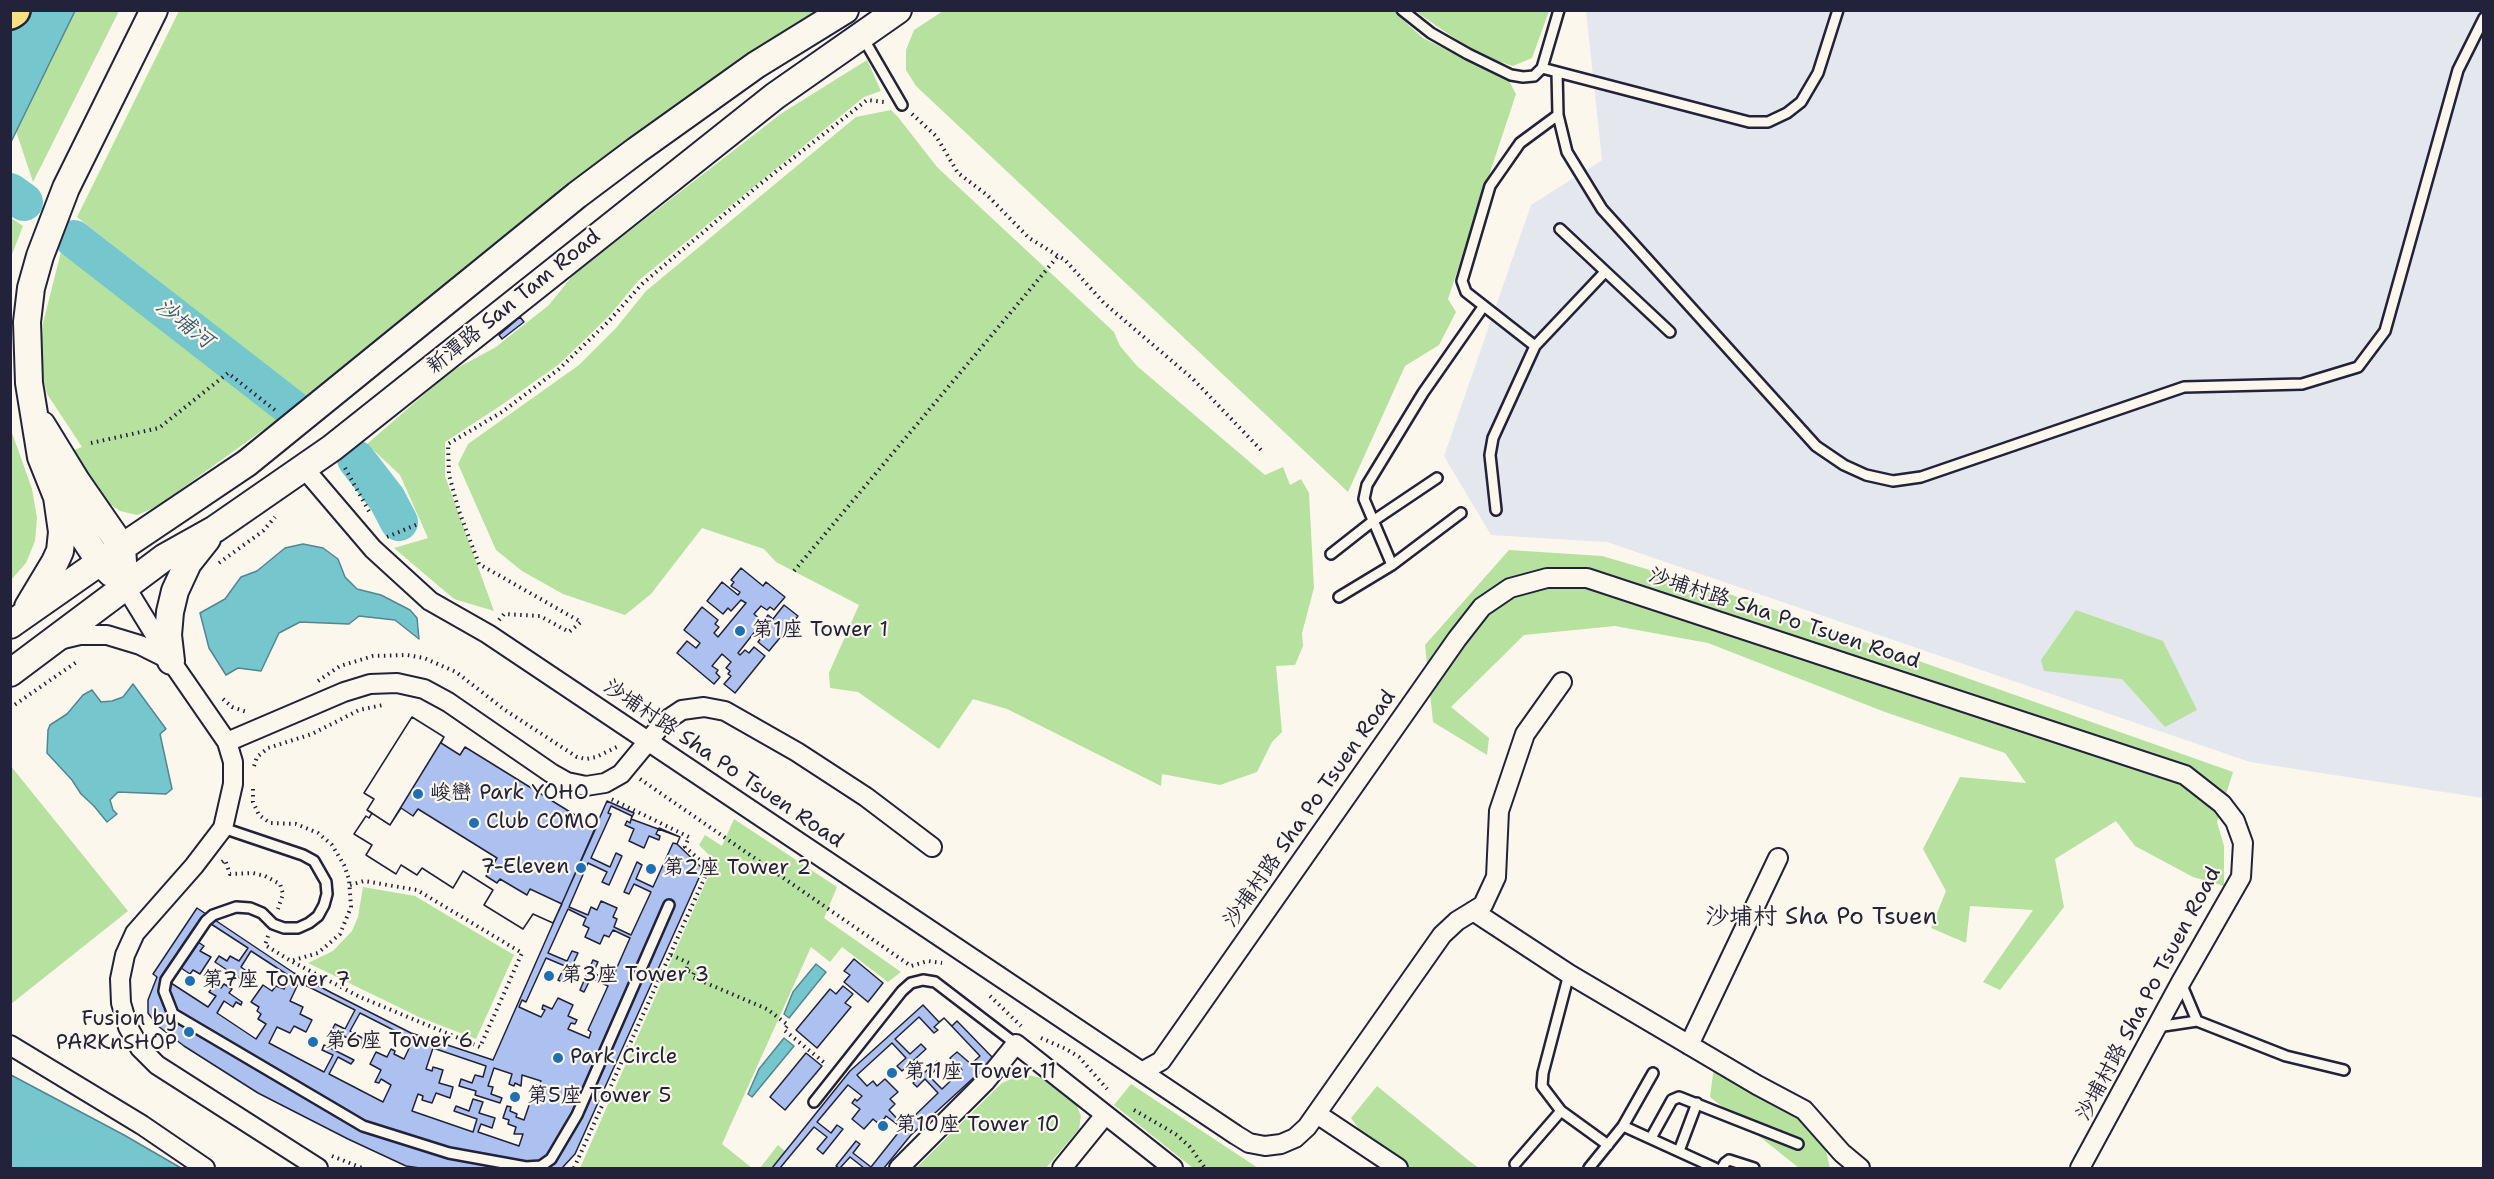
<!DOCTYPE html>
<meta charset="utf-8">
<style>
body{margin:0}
#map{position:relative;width:2494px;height:1179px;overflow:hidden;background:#fbf7ec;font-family:"Shantell Sans",sans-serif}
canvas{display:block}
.frame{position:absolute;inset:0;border:12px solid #22223b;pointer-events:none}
</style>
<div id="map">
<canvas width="2494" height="1179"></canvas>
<div class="frame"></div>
</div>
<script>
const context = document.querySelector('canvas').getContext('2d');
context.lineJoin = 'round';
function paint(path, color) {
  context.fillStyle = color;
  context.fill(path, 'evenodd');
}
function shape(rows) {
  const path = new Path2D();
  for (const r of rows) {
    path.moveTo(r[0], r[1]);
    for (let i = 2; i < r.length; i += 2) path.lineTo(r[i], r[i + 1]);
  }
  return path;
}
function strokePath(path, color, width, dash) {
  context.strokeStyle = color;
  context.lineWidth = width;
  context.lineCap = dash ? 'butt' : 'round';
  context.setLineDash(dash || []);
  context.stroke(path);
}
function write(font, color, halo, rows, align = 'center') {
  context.font = font + ' "Shantell Sans","LXGW WenKai TC",sans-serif';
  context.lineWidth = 4.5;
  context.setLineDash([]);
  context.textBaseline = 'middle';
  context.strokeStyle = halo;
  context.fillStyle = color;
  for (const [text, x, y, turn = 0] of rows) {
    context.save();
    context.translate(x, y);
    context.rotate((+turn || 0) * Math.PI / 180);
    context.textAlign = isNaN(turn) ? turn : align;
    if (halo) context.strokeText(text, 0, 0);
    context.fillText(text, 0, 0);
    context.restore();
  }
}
const built = shape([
 [1586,11,2483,11,2483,798,2250,762,1607,542,1491,535,1444,456,1531,205,1602,160]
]);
const green = shape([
 [1392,10,1423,38,1509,81,1516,94,1448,299,1456,312,1439,345,1405,366,1348,492,916,86,906,70,906,50,914,30,943,11],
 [75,11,119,11,33,182,16,131],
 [179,11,823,11,308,398,77,217],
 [1415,11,1549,11,1532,58,1513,66,1479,55],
 [867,60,881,91,864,97,638,281,609,316,558,365,500,406,445,442,445,476,494,611,454,599,394,548,428,538,400,475,367,444,450,372,496,347,549,305,574,274,782,113],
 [891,110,898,117,937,167,1114,332,1120,346,1137,366,1265,475,1283,467,1290,485,1301,479,1309,493,1314,588,1302,633,1303,646,1295,665,1276,666,1282,732,1272,742,1257,772,1220,785,1162,774,1161,786,1007,709,973,699,939,749,858,692,830,688,829,673,859,605,776,562,764,549,702,528,651,594,625,615,563,594,522,571,496,550,458,464,468,444,579,365,616,328,646,291,856,117],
 [11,218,23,226,11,257],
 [61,252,277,420,156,507,137,515,120,511,101,498,69,452,82,447,47,394,40,362,43,323],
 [11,430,32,489,37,518,35,541,26,563,11,580],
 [1509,550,1602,556,1715,589,2233,772,2217,822,2224,846,2224,886,2193,877,2135,846,2116,821,2055,859,2064,907,2000,990,1983,982,2033,910,1970,906,1966,943,1931,928,1946,891,1923,849,1960,777,2026,783,2005,753,1885,712,1708,643,1615,626,1524,635,1451,707,1489,738,1487,755,1433,722,1425,645],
 [2076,610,2163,641,2197,710,2165,727,2122,679,2044,671,2041,660],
 [10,765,128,911,11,1004,10,1004],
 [734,819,837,887,824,918,901,972,888,982,842,947,830,962,811,947,722,1144,752,1168,580,1168,715,861,699,845,705,835,722,846],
 [363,887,415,896,514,955,476,1039,419,1017,308,963,333,951,352,931,358,917],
 [1716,1052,1818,1117,1830,1168,1799,1168,1710,1097],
 [1023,1074,1046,1079,1076,1104,1081,1116,1079,1129,1046,1168,916,1168,1002,1083],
 [1131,1084,1258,1168,1193,1168,1114,1105],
 [1377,1086,1468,1160,1479,1168,1387,1168,1351,1118],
 [778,1145,786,1152,772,1168,760,1168]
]);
const water = shape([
 [11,11,75,11,11,142,11,11],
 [303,544,323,548,338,559,345,577,357,589,381,595,410,610,417,618,419,639,395,620,359,616,349,624,300,622,279,633,261,671,238,668,226,675,209,648,200,613,225,599,241,577,257,571,285,548,303,544],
 [133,684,166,729,160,734,172,789,166,794,118,792,110,800,113,810,117,814,107,822,94,806,81,794,72,780,47,753,48,730,50,725,67,714,83,695,92,690,101,702,112,701,123,697,133,684],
 [816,964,826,972,789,1018,784,1014,793,992,816,964],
 [784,1038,794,1046,752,1097,748,1094,759,1069,784,1038],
 [11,1075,124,1135,181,1168,11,1168,11,1075]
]);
const river = shape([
 [10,192,24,202],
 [74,239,294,410],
 [356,459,387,499,399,522]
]);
const building = shape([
 [520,317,524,322,502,339,499,335,520,317],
 [741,568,763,586,766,582,785,597,774,610,770,607,767,610,761,606,754,614,763,622,768,615,773,619,784,605,798,616,769,651,758,642,761,638,757,635,759,631,757,629,738,653,740,655,745,650,749,653,754,647,765,656,735,693,724,684,731,676,728,674,730,671,726,668,731,662,722,654,712,666,718,670,716,673,720,677,714,684,677,653,687,641,696,648,700,643,684,630,702,607,718,620,715,624,719,627,714,633,718,637,746,603,741,600,731,611,728,608,723,614,707,601,722,582,738,595,740,592,731,586,734,582,731,580,741,568],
 [412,717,444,737,390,825,367,810,374,799,364,793,412,717],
 [412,717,444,737,441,743,460,755,465,747,596,828,553,923,533,914,523,929,484,905,493,890,463,871,453,888,422,868,417,875,401,865,396,874,366,855,372,845,354,834,366,816,369,818,372,813,367,810,374,799,364,793,412,717],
 [607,801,634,813,631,819,680,837,677,844,703,869,575,1154,562,1168,420,1168,406,1166,348,1139,258,1093,184,1046,158,1026,148,1013,148,1000,157,977,153,974,197,908,294,973,332,993,411,1033,493,1060,607,801],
 [611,806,632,816,630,823,627,821,625,825,634,829,629,841,644,848,649,836,659,840,660,836,656,834,659,828,680,837,677,844,673,843,653,887,636,879,642,865,637,862,624,892,629,894,634,884,651,892,631,935,614,927,617,919,613,917,617,908,601,901,597,910,591,907,588,915,569,907,588,863,607,872,602,882,609,885,622,856,616,853,610,867,591,858,611,814,608,813,611,806],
 [401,808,413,816,418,809,497,858,486,876,497,883,500,879,527,895,530,889,562,904,553,923,533,914,523,929,484,905,493,890,463,871,453,888,422,868,417,875,401,865,396,874,366,855,372,845,354,834,366,816,369,818,372,813,390,825,401,808],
 [568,909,586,918,583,925,589,928,585,937,600,944,604,935,609,937,613,930,630,938,611,981,593,973,598,962,593,960,580,990,584,992,591,978,608,986,588,1030,591,1032,589,1038,568,1029,571,1023,575,1024,577,1020,568,1016,573,1005,558,998,552,1009,543,1005,542,1009,545,1010,541,1017,519,1007,522,1000,526,1002,546,958,565,966,558,980,564,983,578,953,572,951,567,961,548,953,568,909],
 [208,922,248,948,239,961,230,956,227,961,219,956,215,962,251,986,256,978,241,967,251,951,291,977,284,989,276,986,272,991,263,985,251,1002,259,1007,257,1011,261,1014,258,1019,266,1024,256,1039,217,1013,224,1001,233,1007,236,1002,241,1005,242,1002,229,993,232,989,224,984,221,988,209,980,207,983,213,987,209,992,216,996,208,1007,171,983,181,968,190,974,193,970,200,974,211,957,200,951,204,946,195,940,208,922],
 [854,959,883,983,868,1002,844,982,850,975,844,971,854,959],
 [299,982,355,1010,345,1029,335,1024,332,1030,361,1045,364,1039,350,1031,360,1013,413,1040,404,1059,394,1054,395,1051,391,1049,387,1057,376,1052,370,1064,381,1070,375,1082,379,1083,381,1079,391,1085,383,1102,329,1074,338,1057,351,1064,354,1060,324,1045,322,1050,333,1055,324,1072,269,1043,277,1027,290,1033,294,1026,306,1032,312,1020,300,1014,303,1007,290,1001,299,982],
 [843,986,853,994,845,1003,851,1007,817,1048,796,1030,830,989,836,994,843,986],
 [923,1005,939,1022,944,1018,952,1026,957,1021,994,1059,911,1135,884,1168,772,1168,850,1071,923,1005],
 [919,1017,934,1033,938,1030,934,1027,944,1018,980,1056,971,1064,957,1052,950,1058,962,1070,942,1089,929,1076,941,1065,937,1061,913,1083,917,1087,925,1079,938,1093,904,1126,889,1110,895,1104,890,1099,898,1092,885,1079,877,1086,873,1081,867,1086,857,1075,892,1043,906,1058,897,1066,902,1071,926,1049,921,1044,910,1054,895,1039,919,1017],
 [433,1048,486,1066,483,1077,475,1075,472,1083,461,1079,459,1086,476,1091,475,1095,500,1103,502,1098,491,1094,493,1087,488,1086,494,1068,512,1074,509,1084,514,1086,515,1083,521,1086,522,1075,541,1081,539,1086,536,1085,524,1120,516,1117,517,1114,510,1111,511,1107,507,1106,503,1118,509,1120,508,1124,516,1127,514,1134,523,1134,519,1146,478,1132,481,1124,492,1128,495,1118,479,1113,483,1102,473,1099,469,1111,456,1106,454,1111,477,1119,473,1132,412,1111,418,1094,423,1096,422,1100,432,1103,436,1093,450,1098,453,1087,439,1083,443,1070,433,1067,432,1071,426,1069,433,1048],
 [806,1053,822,1066,785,1110,770,1097,806,1053],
 [848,1085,862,1096,857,1101,855,1099,852,1103,860,1109,852,1119,864,1129,873,1119,880,1125,886,1116,902,1128,871,1167,853,1153,860,1144,856,1141,836,1166,839,1168,780,1168,814,1127,827,1137,817,1149,823,1154,843,1129,837,1125,831,1133,817,1122,848,1085],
 [850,1157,864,1168,840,1168,850,1157]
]);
const path = shape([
 [912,114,936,136,958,173,987,195,1029,238,1065,260,1104,303,1193,379,1261,450],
 [91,443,159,428,228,373,276,411],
 [345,468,371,515],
 [387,537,418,524],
 [219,563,263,531,275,517],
 [794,571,1058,256],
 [499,620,504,614,540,616,569,632,581,622,479,564,459,511,449,475,448,444,502,412,559,369,608,322,642,284,759,185,867,100,884,102],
 [318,681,340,666,373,656,407,655,424,658,456,672,505,710,577,757,586,759,596,757,619,746],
 [223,699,232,707,247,712],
 [10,708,78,661],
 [254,766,257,757,268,748,312,734,359,710,383,705],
 [640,779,911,966,928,961,942,963],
 [253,789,253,802,259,815,270,823,296,824,318,833,332,845,344,865,349,879,351,907,340,934,318,953,291,961],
 [222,862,225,860,230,874,253,873,265,876,280,884,283,894,278,909],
 [268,936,265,945,291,961,360,997,480,1047,522,953,417,890,364,881,350,885],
 [671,955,689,963,686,970,694,973,692,977,767,1009,788,1025,784,1030,826,1064],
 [990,996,1021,1026],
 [1041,1038,1066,1049,1079,1057,1107,1089],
 [1134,1110,1177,1135,1190,1147,1205,1168],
 [332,1156,362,1168],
 [574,1168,709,868,685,847,689,837,611,799]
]);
const lane = shape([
 [1402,10,1431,33,1468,54,1511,75,1523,77,1534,76,1542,68,1559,10],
 [862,36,902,105],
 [1542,68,1749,122,1768,122,1787,113,1801,102,1818,73,1838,10],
 [1557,72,1558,115,1567,152,1602,209,1816,446,1844,465,1866,475,1893,481,1921,477,2184,387,2302,384,2358,367,2385,331,2458,70,2484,18],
 [1560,229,1670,332],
 [1535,346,1466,292,1462,281,1490,186,1520,143,1558,115],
 [1496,510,1490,455,1493,438,1535,346,1604,273],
 [1331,554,1373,521,1437,478],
 [1392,565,1364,499,1367,485,1423,393,1483,307],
 [1339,597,1392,565,1461,513],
 [223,828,303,855,314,861,326,882,327,894,324,905,318,916,309,923,298,928,284,928,273,924,262,913,250,908,236,907,213,915,206,921,166,980,164,991,173,1014,363,1126,449,1153,526,1167,541,1166,551,1159,577,1115,669,905],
 [1569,974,1543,1073,1542,1086,1561,1111,1608,1145],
 [2197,1021,2286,1056,2344,1070],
 [2157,1027,2197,1021,2181,983],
 [814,1102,902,991,911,983,923,980,935,982,1016,1044],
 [1623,1126,1715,1168],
 [1651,1138,1672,1100,1679,1097,1798,1144],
 [1679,1151,1697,1103],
 [1515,1164,1561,1111],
 [1589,1168,1623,1126,1653,1073],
 [1722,1168,1725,1163,1729,1160,1754,1168]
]);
const street = shape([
 [303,467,373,549,430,601,488,634,1236,1135,1249,1143,1265,1146,1281,1144,1295,1138,1307,1127,1442,935,1457,921,1483,905,1496,877,1499,811,1525,734,1562,682],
 [125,586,171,661,227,742,233,762,233,784,223,828,194,866,135,933,125,955,120,979,121,1003,128,1027,140,1048,157,1065,318,1168],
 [59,640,80,635,107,635,140,645,170,660],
 [227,742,344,692,370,684,397,683,424,689,448,702,551,773,567,782,586,786,605,783,621,774,664,722,682,710,704,707,725,711,797,752,866,797,932,847],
 [1473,911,1569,974,1757,1085,1804,1110,1842,1153,1860,1168],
 [10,1045,142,1125,205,1168],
 [1689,1045,1778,858],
 [1143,1071,1161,1061,1457,639,1482,607,1510,588,1547,578,1587,578,2185,775,2222,804,2235,821,2243,843,2241,877,2181,982,2080,1168],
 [1317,1114,1398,1168],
 [899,1168,985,1082,1016,1044,1173,1168],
 [1062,1168,1105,1115]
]);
const secondary = shape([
 [42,425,77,482,122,547,123,562],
 [61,503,100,562,111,573],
 [28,607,55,562,60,551,62,532,57,497,41,457,29,383,27,322,31,288,40,256,66,188,154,10],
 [10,625,100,562,247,463,577,195,637,150,756,65,845,10],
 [171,661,168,635,170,612,175,591,188,563,207,539],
 [10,673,165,557,215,529,332,448,775,96,898,10]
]);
const highway = shape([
 [10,12,13,10]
]);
const markers = [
 [740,631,6,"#1f6fb2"],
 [418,794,6,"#1f6fb2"],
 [474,823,6,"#1f6fb2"],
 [581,868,6,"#1f6fb2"],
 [651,869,6,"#1f6fb2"],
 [549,976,6,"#1f6fb2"],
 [190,981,6,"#1f6fb2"],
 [189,1032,6,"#1f6fb2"],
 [313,1042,6,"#1f6fb2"],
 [558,1058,6,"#1f6fb2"],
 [892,1073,6,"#1f6fb2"],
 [515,1097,6,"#1f6fb2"],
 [883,1126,6,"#1f6fb2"]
];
const streetNames = [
 ["新潭路 San Tam Road",514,302,-39],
 ["沙埔村路 Sha Po Tsuen Road",1784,619,18],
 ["沙埔村路 Sha Po Tsuen Road",723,764,34],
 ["沙埔村路 Sha Po Tsuen Road",1310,809,-55],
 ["沙埔村路 Sha Po Tsuen Road",2149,994,-62]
];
const poiNames = [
 ["第1座 Tower 1",752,631],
 ["峻巒 Park YOHO",430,794],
 ["Club COMO",486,823],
 ["7-Eleven",569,868,"right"],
 ["第2座 Tower 2",663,869],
 ["第3座 Tower 3",561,976],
 ["第7座 Tower 7",202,981],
 ["Fusion by",177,1020,"right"],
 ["PARKnSHOP",177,1044,"right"],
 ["第6座 Tower 6",325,1042],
 ["Park Circle",570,1058],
 ["第11座 Tower 11",904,1073],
 ["第5座 Tower 5",527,1097],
 ["第10座 Tower 10",895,1126]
];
const waterNames = [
 ["沙埔河",184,324,38]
];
const quarterNames = [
 ["沙埔村 Sha Po Tsuen",1821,918]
];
paint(built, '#e4e7ed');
paint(green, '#b6e19e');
paint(water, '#76c7cd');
strokePath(water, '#548593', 1.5);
strokePath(river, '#76c7cd', 38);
paint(building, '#adc1f0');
strokePath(building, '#22223b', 1.5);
strokePath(lane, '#22223b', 14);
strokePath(street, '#22223b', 22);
strokePath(secondary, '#22223b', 30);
strokePath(highway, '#22223b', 38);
strokePath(path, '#22223b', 4, [1.5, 4.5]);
strokePath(lane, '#fbf7ec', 9);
strokePath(street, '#fbf7ec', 18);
strokePath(secondary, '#fbf7ec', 26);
strokePath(highway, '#fae180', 33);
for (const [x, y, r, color] of markers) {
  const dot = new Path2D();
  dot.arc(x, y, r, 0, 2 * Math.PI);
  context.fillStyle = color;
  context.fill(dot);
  strokePath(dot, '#fbf7ec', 2);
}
write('21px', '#22223b', '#fbf7ec', streetNames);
write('21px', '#22223b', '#fbf7ec', poiNames, 'left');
write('italic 22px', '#3f5c6e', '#fbf7ec', waterNames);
write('24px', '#22223b', '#fbf7ec', quarterNames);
</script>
